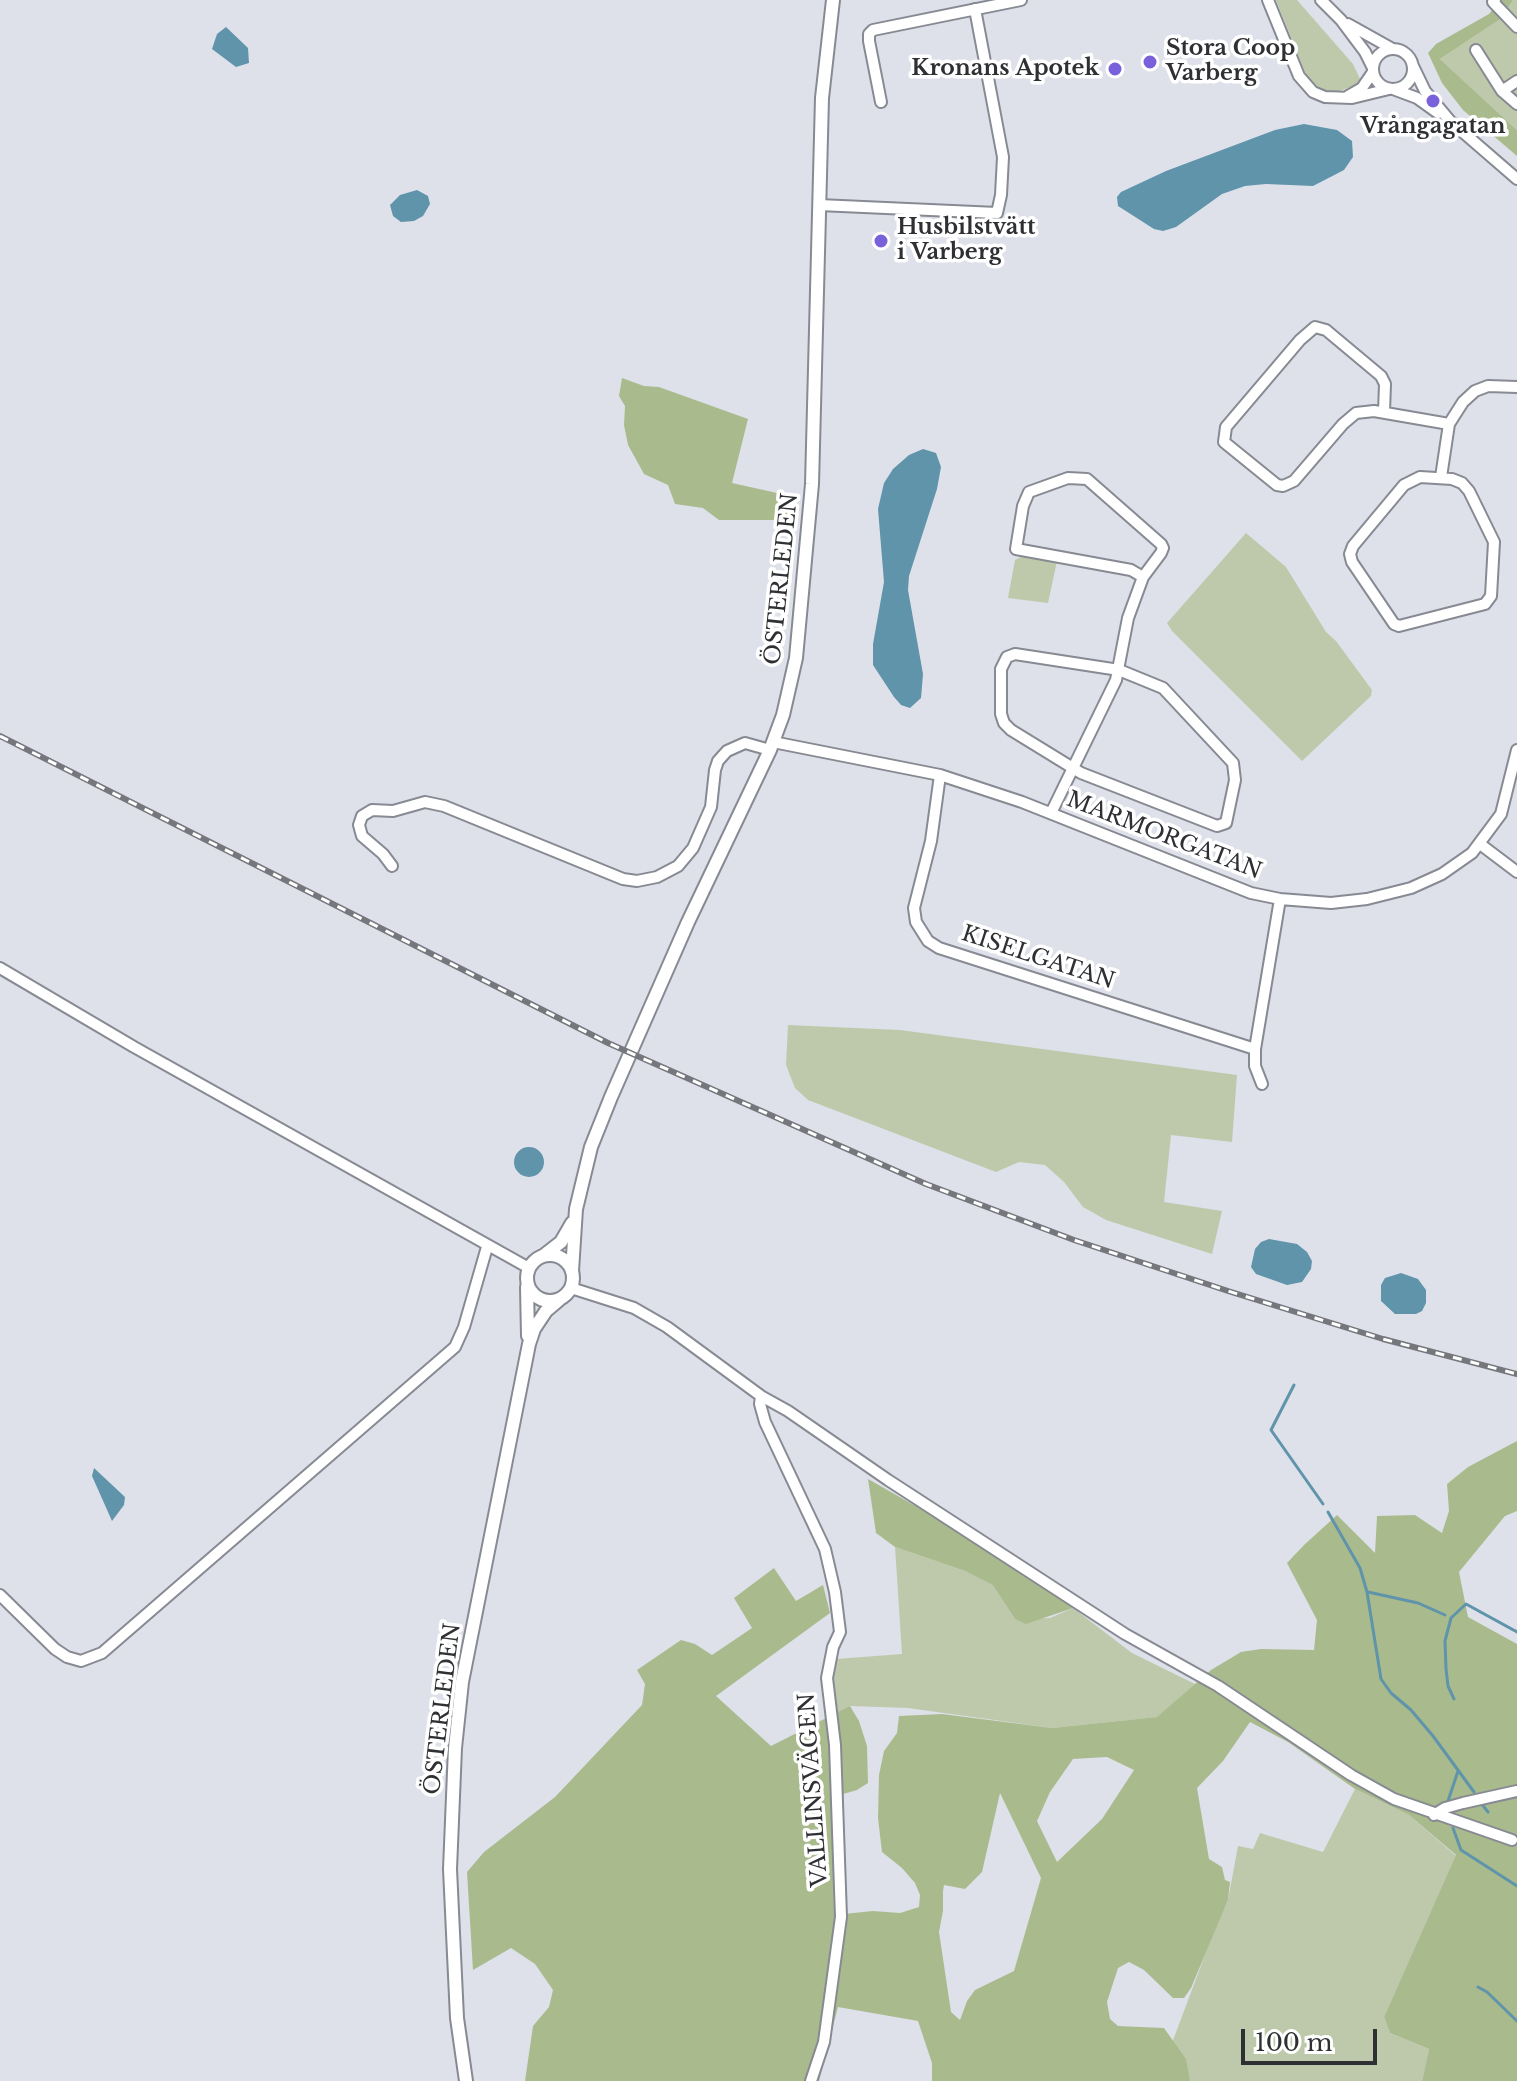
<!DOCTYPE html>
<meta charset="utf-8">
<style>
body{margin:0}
#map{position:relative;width:1517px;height:2081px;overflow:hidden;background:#dee1ea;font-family:"Libre Baskerville",serif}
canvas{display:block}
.scale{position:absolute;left:1241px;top:2029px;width:136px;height:36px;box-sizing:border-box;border:4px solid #2f3033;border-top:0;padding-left:10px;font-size:24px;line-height:28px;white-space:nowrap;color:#2f3033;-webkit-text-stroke:6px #fff;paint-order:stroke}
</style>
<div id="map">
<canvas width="1517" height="2081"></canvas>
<div class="scale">100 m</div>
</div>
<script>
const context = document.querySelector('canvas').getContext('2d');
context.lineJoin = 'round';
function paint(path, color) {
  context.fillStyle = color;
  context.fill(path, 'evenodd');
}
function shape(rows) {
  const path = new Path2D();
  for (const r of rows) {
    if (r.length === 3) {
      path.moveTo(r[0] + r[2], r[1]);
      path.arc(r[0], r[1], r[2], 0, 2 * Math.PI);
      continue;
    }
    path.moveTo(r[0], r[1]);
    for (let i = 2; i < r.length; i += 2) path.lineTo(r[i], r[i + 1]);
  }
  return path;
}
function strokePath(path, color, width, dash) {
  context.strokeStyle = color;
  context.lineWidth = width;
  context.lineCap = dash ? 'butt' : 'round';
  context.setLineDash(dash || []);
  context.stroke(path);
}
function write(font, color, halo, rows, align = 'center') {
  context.font = font + ' "Libre Baskerville",serif';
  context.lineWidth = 7;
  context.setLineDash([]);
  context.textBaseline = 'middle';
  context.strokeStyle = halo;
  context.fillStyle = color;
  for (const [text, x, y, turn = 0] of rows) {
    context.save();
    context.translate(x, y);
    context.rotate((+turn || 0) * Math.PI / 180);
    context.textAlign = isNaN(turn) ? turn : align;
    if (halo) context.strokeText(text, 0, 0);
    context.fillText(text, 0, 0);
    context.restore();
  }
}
const green = shape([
 [1276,0,1297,0,1353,64,1360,79,1358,84,1337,92,1324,90,1312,83,1305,72],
 [1513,0,1517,0,1517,130,1440,59,1502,18],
 [1246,533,1286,567,1326,632,1336,641,1372,690,1371,696,1302,761,1172,631,1167,623],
 [1025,555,1057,561,1048,603,1008,598,1015,560],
 [788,1025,900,1030,1237,1075,1232,1142,1171,1135,1164,1202,1222,1211,1212,1254,1106,1220,1083,1207,1064,1182,1045,1165,1019,1162,996,1172,808,1100,795,1088,786,1065],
 [895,1547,965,1571,994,1585,1015,1619,1050,1618,1073,1608,1132,1653,1195,1684,1158,1717,1052,1728,908,1708,850,1706,838,1713,833,1683,836,1659,902,1654],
 [1355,1789,1409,1815,1456,1856,1384,2017,1390,2033,1429,2049,1422,2081,1190,2081,1172,2043,1211,1939,1228,1900,1238,1846,1253,1849,1260,1833,1323,1852]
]);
const forest = shape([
 [1501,0,1513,0,1502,18,1440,59,1517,130,1517,156,1463,110,1442,83,1428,53,1436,44,1489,14],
 [622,378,644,386,659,387,748,419,732,483,777,493,799,494,788,520,719,520,703,508,675,504,668,485,644,474,628,445,624,425,625,406,619,396],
 [1517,1441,1517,1511,1505,1516,1459,1572,1468,1617,1517,1644,1517,2081,1422,2081,1429,2049,1390,2033,1384,2017,1456,1855,1409,1815,1355,1789,1288,1742,1250,1722,1223,1761,1197,1788,1209,1859,1222,1867,1225,1880,1230,1882,1228,1900,1191,1988,1184,1998,1173,1998,1144,1970,1129,1962,1118,1968,1107,2002,1110,2019,1118,2026,1164,2028,1186,2059,1190,2081,932,2081,932,2063,918,2021,838,2007,819,2081,525,2081,533,2026,549,2007,553,1990,535,1964,511,1948,473,1970,467,1872,484,1852,555,1797,642,1705,645,1684,637,1670,681,1640,695,1644,712,1655,752,1628,734,1598,774,1568,796,1601,823,1585,830,1613,716,1696,771,1746,850,1706,859,1721,867,1746,868,1783,857,1790,833,1797,834,1915,873,1911,900,1913,919,1907,920,1895,915,1883,902,1868,882,1852,878,1818,879,1775,884,1751,897,1733,899,1716,942,1714,1052,1728,1157,1717,1211,1670,1241,1652,1261,1649,1314,1650,1317,1620,1287,1563,1304,1545,1337,1515,1375,1553,1377,1516,1415,1515,1442,1533,1449,1511,1447,1484,1468,1467],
 [1107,1757,1134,1770,1102,1819,1057,1862,1037,1821,1050,1792,1073,1759],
 [1000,1793,1041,1878,1014,1971,975,1990,967,2001,960,2020,951,2012,939,1932,943,1911,943,1891,944,1885,965,1889,982,1872],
 [868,1479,935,1517,1073,1608,1026,1624,1015,1619,993,1585,965,1571,895,1547,876,1533]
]);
const water = shape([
 [226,27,248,48,249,63,236,67,212,49,217,34],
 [1304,124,1337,130,1352,141,1353,157,1344,170,1313,186,1266,184,1245,186,1222,194,1176,227,1163,231,1154,229,1118,206,1117,197,1121,192,1166,171,1275,130],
 [417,190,428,196,430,204,423,216,414,221,401,222,393,216,390,205,400,195],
 [923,449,936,453,941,467,937,489,909,576,908,590,923,674,921,698,910,708,901,705,894,697,873,665,873,644,884,582,878,509,884,483,893,469,909,455],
 [529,1162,15],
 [1269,1239,1297,1244,1307,1252,1312,1261,1311,1269,1302,1282,1287,1285,1256,1274,1251,1267,1255,1249,1261,1242],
 [1401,1273,1418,1279,1426,1290,1426,1303,1422,1311,1416,1314,1395,1314,1381,1301,1381,1285,1385,1278],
 [94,1468,125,1497,124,1505,112,1521,92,1476]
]);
const stream = shape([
 [1294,1385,1271,1430,1323,1504],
 [1328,1512,1360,1568,1367,1592,1381,1679,1391,1693,1411,1710,1433,1736,1474,1792],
 [1368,1592,1418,1603,1445,1615],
 [1454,1699,1448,1686,1446,1669,1445,1641,1451,1618,1466,1604,1517,1632],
 [1448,1801,1458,1771],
 [1481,1803,1488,1812],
 [1453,1828,1461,1850,1517,1886],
 [1478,1987,1487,1992,1517,2021]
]);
const minor = shape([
 [1268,0,1299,76,1313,92,1325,97,1352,98,1389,89],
 [1321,0,1341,20,1365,52,1373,68],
 [1495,0,1493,2,1517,27],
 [1348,24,1391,48],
 [1393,69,20],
 [1476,50,1502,91,1517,104],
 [1413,66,1425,91,1450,121,1517,179],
 [1393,89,1417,98,1438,113],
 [1502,91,1517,81],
 [1348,96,1362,88,1373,72],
 [881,102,869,41,869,34,873,30,1021,0],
 [819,205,997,213,1001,195,1003,157,975,9],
 [1384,412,1385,384,1381,376,1326,330,1315,327,1300,340,1226,427,1224,442,1277,485,1283,486,1294,481,1343,424,1356,413,1374,411,1449,424],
 [1420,477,1452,479,1462,483,1469,491,1494,542,1491,596,1485,604,1399,626,1394,624,1352,562,1350,554,1353,546,1404,485,1420,477],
 [1441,477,1449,424,1463,402,1475,391,1488,386,1517,387],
 [1015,654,1119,670,1163,688,1233,763,1235,780,1226,823,1217,826,1081,773,1011,730,1004,723,1001,714,1001,669,1007,657,1015,654],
 [773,742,940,775,1022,802,1251,893,1280,899,1331,903,1367,899,1411,888,1442,874,1472,853,1501,814,1517,750],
 [940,775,931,841,914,908,916,922,928,941,939,948,1255,1049],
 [1051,813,1116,680,1128,618,1143,577,1131,570,1016,549,1023,506,1029,492,1068,478,1087,479,1161,544,1163,548,1161,553,1143,577],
 [1480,844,1517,872],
 [392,866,383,854,362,836,359,825,362,816,372,810,393,811,425,802,444,806,623,879,637,881,657,877,678,866,693,848,711,807,715,770,718,761,727,751,745,743,770,750],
 [0,968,134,1047,529,1268],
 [1262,1084,1255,1066,1255,1049,1280,899],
 [571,1288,634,1308,667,1327,761,1396,788,1411,888,1480,1125,1634,1218,1686,1351,1775,1394,1799,1512,1840],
 [761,1396,760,1404,765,1422,825,1549,835,1592,840,1632,833,1647,827,1678,835,1745,841,1917,824,2042,811,2081],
 [0,1595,55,1649,67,1657,81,1661,102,1653,455,1347,464,1327,487,1247],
 [1434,1815,1445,1808,1463,1803,1517,1791]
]);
const major = shape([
 [550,1278,23],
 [543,1256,561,1242,572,1223],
 [572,1271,576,1209,591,1147,611,1097,688,922,770,750,783,715,796,658,812,484,822,98,833,0],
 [527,1287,528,1336],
 [466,2081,457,2018,450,1869,455,1748,462,1682,529,1344,534,1329,546,1311,559,1300]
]);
const rail = shape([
 [0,736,608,1043,926,1184,1074,1240,1228,1291,1383,1339,1517,1374]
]);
const markers = [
 [1150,62,8,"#7a61dc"],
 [1115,69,8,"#7a61dc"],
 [1433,101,8,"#7a61dc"],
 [881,241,8,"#7a61dc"]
];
const poiNames = [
 ["Stora Coop",1166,49],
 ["Varberg",1166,74],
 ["Kronans Apotek",1099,69,"right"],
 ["Vrångagatan",1433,127,"center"],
 ["Husbilstvätt",897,228],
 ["i Varberg",897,253]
];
const streetNames = [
 ["ÖSTERLEDEN",782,579,-84],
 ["MARMORGATAN",1164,836,21],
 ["KISELGATAN",1038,958,18],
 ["ÖSTERLEDEN",443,1709,-83],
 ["VALLINSVÄGEN",814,1790,-94]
];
paint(green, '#bec9ab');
paint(forest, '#a9bb8d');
paint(water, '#5f94ab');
strokePath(stream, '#5f94ab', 3);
strokePath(minor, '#878a92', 14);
strokePath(major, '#878a92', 16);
strokePath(minor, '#fff', 10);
strokePath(major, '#fff', 12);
strokePath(rail, '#75777c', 6);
strokePath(rail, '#fff', 3, [9]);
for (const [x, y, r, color] of markers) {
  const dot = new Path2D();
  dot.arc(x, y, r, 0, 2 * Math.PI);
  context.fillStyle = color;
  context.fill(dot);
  strokePath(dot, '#fff', 3);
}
write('bold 22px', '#2f3033', '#fff', poiNames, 'left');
write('22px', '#2f3033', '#fff', streetNames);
</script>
